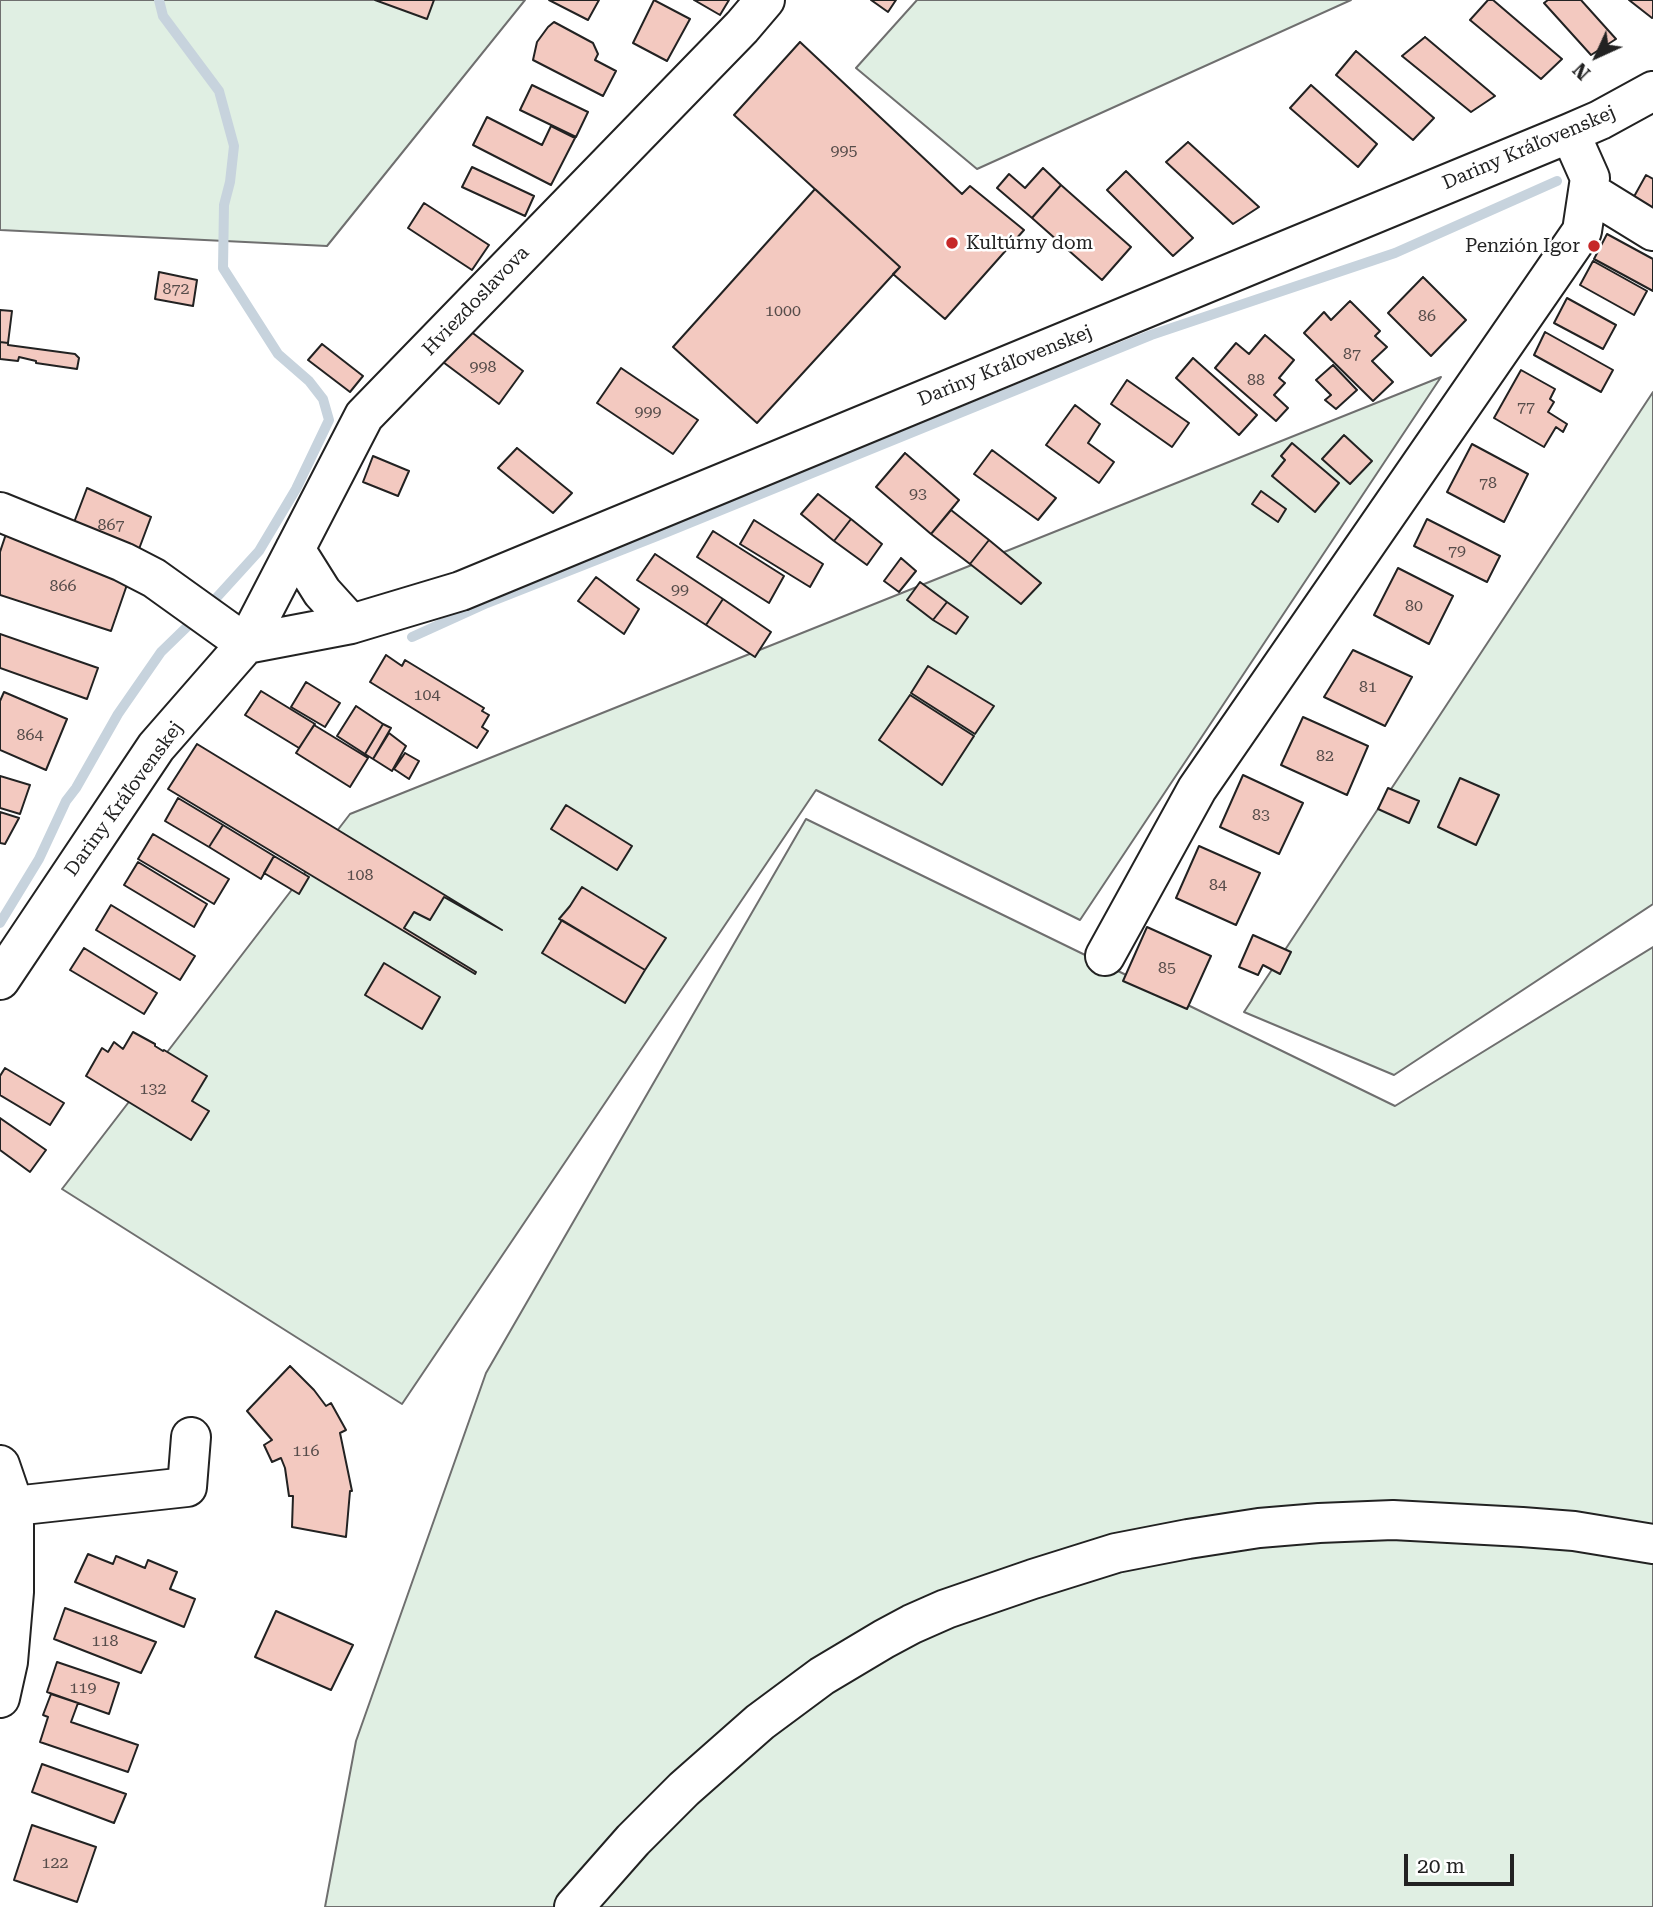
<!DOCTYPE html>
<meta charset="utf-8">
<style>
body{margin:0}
#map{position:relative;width:1653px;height:1907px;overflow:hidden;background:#fff;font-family:"Roboto Serif",serif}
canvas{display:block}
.north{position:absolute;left:1562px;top:21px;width:70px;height:70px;-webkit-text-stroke:5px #fff;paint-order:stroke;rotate:225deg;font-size:19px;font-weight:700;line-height:28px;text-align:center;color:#222}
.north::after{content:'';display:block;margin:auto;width:24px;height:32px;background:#222;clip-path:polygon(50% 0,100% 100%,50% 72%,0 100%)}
.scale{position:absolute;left:1404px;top:1854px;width:110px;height:32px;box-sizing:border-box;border:4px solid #222;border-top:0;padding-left:9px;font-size:21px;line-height:24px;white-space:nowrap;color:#222;-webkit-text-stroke:5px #fff;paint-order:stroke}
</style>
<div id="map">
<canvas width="1653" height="1907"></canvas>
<div class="north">N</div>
<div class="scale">20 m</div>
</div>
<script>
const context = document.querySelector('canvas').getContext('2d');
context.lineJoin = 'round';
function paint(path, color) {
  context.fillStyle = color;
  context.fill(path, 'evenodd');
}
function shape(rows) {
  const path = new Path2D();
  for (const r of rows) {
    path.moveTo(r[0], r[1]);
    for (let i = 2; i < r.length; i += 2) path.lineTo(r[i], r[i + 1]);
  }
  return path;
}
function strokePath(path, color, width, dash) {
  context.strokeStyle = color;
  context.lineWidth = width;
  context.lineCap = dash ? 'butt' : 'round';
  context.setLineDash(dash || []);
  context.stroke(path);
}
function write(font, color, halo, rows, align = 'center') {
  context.font = font + ' "Roboto Serif",serif';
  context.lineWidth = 5;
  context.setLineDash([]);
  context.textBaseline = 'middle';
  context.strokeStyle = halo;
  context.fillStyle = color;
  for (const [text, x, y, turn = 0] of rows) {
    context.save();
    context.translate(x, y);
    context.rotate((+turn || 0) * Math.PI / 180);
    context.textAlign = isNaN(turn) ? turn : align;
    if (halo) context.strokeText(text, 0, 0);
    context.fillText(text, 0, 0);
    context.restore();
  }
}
const green = shape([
 [0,0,525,0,327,246,0,230,0,0],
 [917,0,1351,0,977,169,856,68,917,0],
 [1441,377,1080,920,816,790,402,1404,62,1189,350,814,1441,377],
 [1653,392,1653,904,1394,1075,1244,1012,1653,392],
 [806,819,1395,1106,1653,947,1653,1907,325,1907,356,1741,486,1373,806,819]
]);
const stream = shape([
 [159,0,163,16,219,91,234,146,230,182,224,205,223,268,278,354,309,381,323,399,329,420,296,489,259,551,208,607],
 [412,637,487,603,667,532,1151,335,1395,253,1557,181],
 [0,923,39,859,66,801,76,788,118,714,161,652,196,618]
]);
const building = shape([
 [375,0,434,0,427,19,375,0],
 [549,0,599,0,588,20,549,0],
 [654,0,690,19,667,61,633,43,654,0],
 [694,0,729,0,720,15,694,0],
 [871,0,896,0,888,12,871,0],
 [1488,0,1493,0,1562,59,1541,79,1470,20,1488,0],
 [1548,0,1581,0,1616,39,1591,55,1544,3,1548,0],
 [1629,0,1653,0,1653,17,1652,18,1629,0],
 [554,22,593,43,598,54,595,60,616,71,603,96,533,60,537,42,548,27,554,22],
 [1425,37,1495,96,1471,112,1402,56,1425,37],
 [800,42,962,194,970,186,1024,230,945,319,893,274,900,267,734,115,800,42],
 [1356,51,1434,118,1413,140,1336,75,1356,51],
 [532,85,588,112,576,137,520,110,532,85],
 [1311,85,1377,144,1358,167,1290,108,1311,85],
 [487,117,542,145,551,126,575,138,551,185,473,145,487,117],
 [1188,142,1259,207,1233,224,1166,162,1188,142],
 [472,167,534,196,525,216,462,187,472,167],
 [1043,168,1061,185,1032,218,997,188,1009,174,1025,188,1043,168],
 [1126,171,1193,238,1173,256,1107,190,1126,171],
 [1646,175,1653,179,1653,215,1631,202,1646,175],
 [1061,185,1131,247,1102,280,1032,218,1061,185],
 [815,189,900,267,757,423,673,347,815,189],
 [424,203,489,245,472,270,408,228,424,203],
 [1607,234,1653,259,1653,291,1594,259,1607,234],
 [1593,261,1647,291,1634,315,1580,285,1593,261],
 [159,272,197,280,193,306,155,299,159,272],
 [1423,277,1466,320,1431,356,1388,313,1423,277],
 [1567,298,1616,325,1603,349,1554,323,1567,298],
 [1350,301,1380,331,1375,336,1387,347,1372,361,1393,382,1373,401,1304,333,1324,312,1331,320,1350,301],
 [0,310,12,311,8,343,0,342,0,310],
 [470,331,523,371,499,404,443,362,470,331],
 [1545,332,1613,370,1601,392,1534,355,1545,332],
 [1265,335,1294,360,1279,378,1285,383,1274,395,1288,408,1276,421,1215,368,1236,343,1249,354,1265,335],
 [0,342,8,343,8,345,75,354,79,358,77,369,36,363,36,361,19,357,18,361,0,359,0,342],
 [322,344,363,376,350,392,308,360,322,344],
 [1193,358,1257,415,1239,435,1176,378,1193,358],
 [1333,365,1357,390,1336,409,1325,400,1331,395,1316,380,1333,365],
 [621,368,698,420,673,454,597,403,621,368],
 [1521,370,1555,389,1550,399,1554,402,1548,412,1567,424,1563,432,1556,427,1544,447,1494,418,1521,370],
 [1127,380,1189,423,1172,447,1111,404,1127,380],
 [1075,405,1100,424,1088,443,1114,462,1099,483,1046,445,1075,405],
 [1344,435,1372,461,1350,484,1322,459,1344,435],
 [1292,443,1339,483,1315,512,1272,476,1285,460,1281,456,1292,443],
 [1472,444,1528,474,1504,522,1447,492,1472,444],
 [517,448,572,493,553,513,498,468,517,448],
 [992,450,1056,498,1038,520,974,474,992,450],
 [905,453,959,500,931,534,876,487,905,453],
 [373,456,409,471,398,496,363,482,373,456],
 [87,488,151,517,136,557,70,533,87,488],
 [1261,491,1286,509,1278,522,1252,504,1261,491],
 [818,494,851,519,834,541,801,514,818,494],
 [951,510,989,540,970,564,931,534,951,510],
 [851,519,882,544,867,565,834,541,851,519],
 [1427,519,1500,556,1487,582,1414,546,1427,519],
 [754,520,823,564,810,587,740,544,754,520],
 [713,531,784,576,769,603,697,557,713,531],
 [6,534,130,576,111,631,0,595,0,552,6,534],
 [989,540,1041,583,1021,604,970,564,989,540],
 [655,554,723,599,706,625,637,580,655,554],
 [901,558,916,571,899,592,884,581,901,558],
 [1398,568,1453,596,1429,644,1374,615,1398,568],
 [596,577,639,609,624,634,578,601,596,577],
 [920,582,947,602,933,620,907,600,920,582],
 [723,599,771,632,755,657,706,625,723,599],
 [947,602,968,617,956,634,933,620,947,602],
 [0,634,98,668,87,699,0,668,0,634],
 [1353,650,1412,677,1385,726,1324,697,1353,650],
 [386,655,402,666,405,660,484,708,482,711,489,715,482,727,488,731,477,748,370,682,386,655],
 [928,666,994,706,975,734,911,693,928,666],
 [306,682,340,703,325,727,291,707,306,682],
 [261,691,315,724,299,748,245,715,261,691],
 [4,692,67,719,46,770,0,750,0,701,4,692],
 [910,695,974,736,942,785,879,740,910,695],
 [356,706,383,724,365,754,337,736,356,706],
 [1303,717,1368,746,1347,795,1281,765,1303,717],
 [383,724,391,728,373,759,365,754,383,724],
 [314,725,368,758,350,787,296,753,314,725],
 [389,733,406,746,392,771,373,759,389,733],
 [197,744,502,930,444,897,430,920,414,912,404,928,476,972,475,974,168,789,197,744],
 [405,753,419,761,409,779,394,769,405,753],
 [1243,775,1303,803,1279,854,1220,827,1243,775],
 [0,776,30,785,20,814,0,808,0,776],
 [1460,778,1499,795,1476,845,1438,827,1460,778],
 [1388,788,1419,801,1409,823,1378,809,1388,788],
 [178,798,223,825,209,847,165,821,178,798],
 [566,805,632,846,617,870,551,829,566,805],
 [0,812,19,818,5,844,0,843,0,812],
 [223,825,274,856,261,879,209,847,223,825],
 [153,834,229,879,214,904,138,859,153,834],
 [1199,846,1260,873,1236,925,1176,898,1199,846],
 [274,856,309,877,299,894,264,873,274,856],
 [138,862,207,904,194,927,124,885,138,862],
 [582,887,666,938,645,970,559,919,570,906,582,887],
 [111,905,195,956,180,980,96,930,111,905],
 [562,920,645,970,625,1003,542,953,562,920],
 [1147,927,1211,956,1187,1009,1123,981,1147,927],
 [1253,935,1291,952,1280,974,1263,965,1258,975,1239,967,1253,935],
 [84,948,157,993,144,1014,70,970,84,948],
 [384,963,440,997,422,1029,365,995,384,963],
 [133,1032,155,1044,155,1046,163,1051,164,1050,207,1076,192,1101,209,1111,191,1140,86,1076,102,1048,108,1052,114,1042,123,1049,133,1032],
 [5,1068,64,1103,50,1125,0,1095,0,1076,5,1068],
 [0,1118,46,1150,30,1172,0,1150,0,1118],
 [290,1366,314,1390,326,1406,331,1403,346,1430,340,1433,352,1491,350,1491,346,1537,292,1527,293,1496,289,1496,285,1468,281,1458,272,1462,264,1445,272,1440,247,1411,290,1366],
 [88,1554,113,1564,116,1556,145,1568,148,1560,177,1572,170,1589,195,1599,184,1627,75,1582,88,1554],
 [65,1608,156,1642,141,1673,54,1639,65,1608],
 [276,1611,353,1645,331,1690,255,1657,276,1611],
 [57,1662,119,1683,109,1714,47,1692,57,1662],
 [51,1694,78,1703,71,1722,138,1745,128,1772,40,1742,48,1717,43,1715,51,1694],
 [42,1764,126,1794,114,1823,32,1792,42,1764],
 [32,1825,96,1847,77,1902,14,1880,32,1825]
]);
const minor = shape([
 [1588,191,1653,231],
 [0,512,123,562,154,578,246,644],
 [295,549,322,592,351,624],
 [246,644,351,624,461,591,1570,133,1600,120,1653,91],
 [1105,956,1197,789,1582,231,1590,178,1570,133],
 [0,980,156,747,246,644,364,416,742,27,765,0],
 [0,1465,14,1506,14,1592,8,1662,0,1698],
 [14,1506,187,1487,191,1437]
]);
const major = shape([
 [574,1907,633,1840,684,1789,760,1722,822,1676,884,1639,912,1624,946,1609,1033,1579,1116,1553,1188,1539,1259,1528,1319,1523,1393,1520,1522,1527,1574,1531,1653,1544]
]);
const markers = [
 [952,243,7,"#c62828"],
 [1594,246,7,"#c62828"]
];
const numberNames = [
 ["995",844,151],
 ["872",176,289],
 ["1000",783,311],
 ["86",1427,316],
 ["87",1352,354],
 ["998",483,367],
 ["88",1256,380],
 ["77",1526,407],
 ["999",648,412],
 ["78",1488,483],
 ["93",918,494],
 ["867",111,525],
 ["79",1457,551],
 ["866",63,586],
 ["99",680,590],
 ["80",1414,606],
 ["81",1368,687],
 ["104",427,695],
 ["864",30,735],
 ["82",1325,756],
 ["83",1261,815],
 ["108",360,875],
 ["84",1218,885],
 ["85",1167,968],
 ["132",153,1089],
 ["116",306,1451],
 ["118",105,1641],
 ["119",83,1688],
 ["122",55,1863]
];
const streetNames = [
 ["Dariny Kráľovenskej",1529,148,-23],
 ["Hviezdoslavova",476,301,-46],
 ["Dariny Kráľovenskej",1005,366,-22],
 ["Dariny Kráľovenskej",124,799,-54]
];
const poiNames = [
 ["Kultúrny dom",966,243],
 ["Penzión Igor",1580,246,"right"]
];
paint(green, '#e0efe3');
strokePath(green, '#6f6f6f', 2);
strokePath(stream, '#c7d3dd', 10);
paint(building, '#f3c9c0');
strokePath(building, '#222', 2);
strokePath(minor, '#222', 42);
strokePath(major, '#222', 42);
strokePath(minor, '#fff', 38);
strokePath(major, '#fff', 38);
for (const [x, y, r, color] of markers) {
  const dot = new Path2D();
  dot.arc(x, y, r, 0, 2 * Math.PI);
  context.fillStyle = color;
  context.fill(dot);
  strokePath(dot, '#fff', 2.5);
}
write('16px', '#564c4a', null, numberNames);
write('19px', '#222', '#fff', streetNames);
write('19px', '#222', '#fff', poiNames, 'left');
</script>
